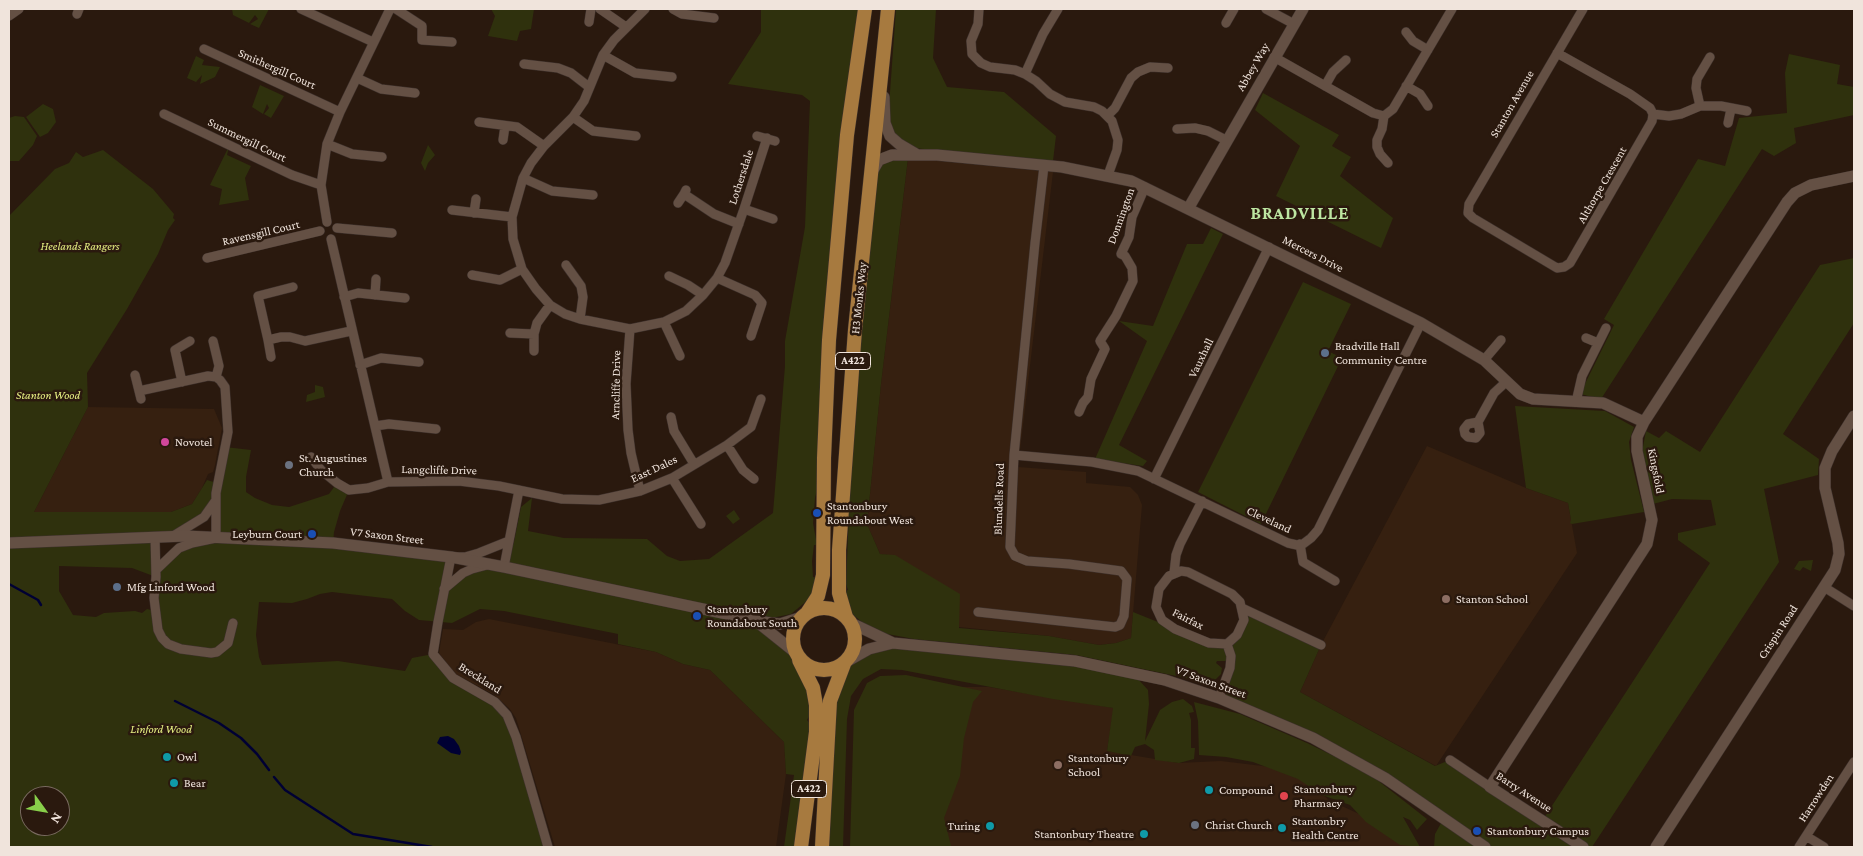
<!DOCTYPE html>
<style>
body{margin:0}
#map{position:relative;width:1863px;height:856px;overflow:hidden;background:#2a190e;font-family:"Crimson Pro",serif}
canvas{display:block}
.frame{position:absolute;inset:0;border:10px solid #f0e4dc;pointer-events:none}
.north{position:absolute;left:20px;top:786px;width:50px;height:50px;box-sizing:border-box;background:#2a190e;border:1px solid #796a60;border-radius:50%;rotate:122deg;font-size:14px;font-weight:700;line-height:20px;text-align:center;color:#f0e4dc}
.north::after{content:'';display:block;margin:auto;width:18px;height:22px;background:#88cf4a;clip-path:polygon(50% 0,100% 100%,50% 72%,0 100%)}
</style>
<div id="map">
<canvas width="1863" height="856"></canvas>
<div class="frame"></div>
<div class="north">N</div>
</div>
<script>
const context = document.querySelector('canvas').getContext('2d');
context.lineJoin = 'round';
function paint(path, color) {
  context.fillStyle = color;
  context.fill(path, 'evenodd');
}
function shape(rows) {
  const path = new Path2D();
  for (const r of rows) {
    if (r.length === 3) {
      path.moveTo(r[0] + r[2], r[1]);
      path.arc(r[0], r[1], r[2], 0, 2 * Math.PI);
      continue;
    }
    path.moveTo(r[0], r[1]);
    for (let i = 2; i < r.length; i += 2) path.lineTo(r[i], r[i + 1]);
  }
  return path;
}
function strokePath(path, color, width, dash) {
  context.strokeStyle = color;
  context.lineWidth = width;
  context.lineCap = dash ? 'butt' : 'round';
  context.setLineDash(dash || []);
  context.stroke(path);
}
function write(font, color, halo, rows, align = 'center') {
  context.font = font + ' "Crimson Pro",serif';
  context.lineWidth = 5;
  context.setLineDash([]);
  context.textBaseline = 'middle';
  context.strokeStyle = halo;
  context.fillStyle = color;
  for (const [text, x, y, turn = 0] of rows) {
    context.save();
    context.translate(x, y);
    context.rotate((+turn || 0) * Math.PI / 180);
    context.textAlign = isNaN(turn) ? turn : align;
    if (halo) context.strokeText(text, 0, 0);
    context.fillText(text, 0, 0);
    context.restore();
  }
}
const built = shape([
 [908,158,1053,172,1018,467,1086,472,1086,483,1130,487,1138,495,1142,505,1131,638,1116,643,1099,645,1049,636,959,627,895,556,880,554,867,524,881,384],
 [88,407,214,409,222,428,215,465,213,472,208,474,202,488,192,504,171,512,34,512],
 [1427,446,1526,488,1568,503,1577,553,1436,766,1300,692,1321,645],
 [489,619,656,652,683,664,710,670,784,742,786,774,776,847,555,847,516,718,509,708,493,694,455,674,439,653,443,629,463,630,476,622],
 [865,687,989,687,1114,708,1107,751,1179,763,1221,761,1271,767,1307,781,1329,800,1372,820,1414,847,862,847]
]);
const green = shape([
 [232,9,269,9,259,28,250,24,258,19,255,15,249,23,233,15],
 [491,9,534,9,531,29,520,31,517,41,488,36,495,16],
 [761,9,865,9,824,458,815,498,813,523,817,545,814,545,812,561,813,577,817,578,817,583,809,599,791,614,757,621,796,653,816,705,807,720,816,732,801,847,784,847,794,775,786,774,784,742,710,670,683,664,656,652,618,644,618,634,504,611,480,609,452,623,419,620,405,611,392,599,332,592,320,594,307,599,292,603,259,602,256,635,259,657,262,665,338,661,405,671,412,658,433,654,442,666,507,715,548,847,9,847,9,216,55,169,69,163,76,152,83,157,103,150,153,189,174,214,173,218,175,220,168,230,158,254,127,309,87,373,88,407,34,512,171,512,192,504,207,480,217,483,225,447,251,450,246,477,246,492,255,498,272,505,289,507,317,498,329,494,337,483,349,490,340,511,334,532,333,543,451,557,445,588,463,573,504,567,514,542,521,507,532,498,528,531,564,538,647,539,667,556,680,561,709,559,773,513,785,366,785,341,805,227,810,101,802,95,728,84,761,32],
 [216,501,216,538,179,548,156,569,155,538,197,522],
 [59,566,132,568,156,577,155,611,147,609,142,613,135,611,104,613,96,617,73,615,59,591],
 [30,796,60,796,60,826,30,826],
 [896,9,936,9,933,58,947,87,1004,92,1056,136,1053,161,913,148,897,138,888,120],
 [1789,54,1840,65,1837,84,1854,87,1854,115,1794,128,1796,143,1774,156,1762,149,1601,399,1580,394,1614,325,1604,319,1698,159,1725,166,1739,118,1787,113,1785,73],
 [196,56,204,60,202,65,220,67,215,77,200,84,202,75,196,82,187,78],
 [260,85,284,96,271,118,264,114,269,108,267,104,263,114,252,107],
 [1263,93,1339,135,1332,146,1351,157,1340,176,1393,218,1381,248,1276,196,1300,146,1255,110],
 [43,104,53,109,56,122,48,133,40,137,26,117],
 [15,116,24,117,37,136,33,145,19,161,9,161,9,118],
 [428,145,435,155,428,163,425,171,421,163],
 [229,146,227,155,251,166,245,178,249,200,219,205,222,189,210,185],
 [889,158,908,158,881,384,867,524,880,554,895,555,960,594,959,628,1049,636,1099,645,1116,643,1131,638,1133,612,1215,645,1237,635,1242,608,1321,645,1300,692,1435,766,1450,760,1583,847,1434,847,1435,834,1445,816,1385,778,1219,698,1231,661,1217,661,1216,663,1222,668,1221,674,1214,681,1205,682,1076,655,914,639,882,633,863,623,850,612,843,592,848,590,846,584,849,512,847,492,855,330,877,168],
 [1211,228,1223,234,1119,445,1147,461,1143,466,1095,459,1147,341,1119,321,1153,326,1187,244,1203,244],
 [1854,258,1854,323,1783,434,1819,459,1818,475,1764,489,1779,562,1592,847,1590,847,1544,818,1710,563,1678,540,1678,533,1716,525,1711,500,1672,499,1653,504,1642,452,1646,431,1659,438,1666,431,1700,452,1820,265],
 [1303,282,1351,304,1328,351,1342,358,1261,524,1198,492],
 [315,385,323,387,325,397,306,402,307,395,315,392],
 [1515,406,1605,411,1634,427,1629,442,1631,460,1644,512,1572,524,1570,523,1571,520,1568,503,1526,488],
 [734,510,740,519,733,524,726,516],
 [1813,560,1811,571,1803,567,1800,571,1794,569,1799,561],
 [893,643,1073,666,1138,679,1148,690,1149,704,1145,741,1160,710,1172,702,1183,699,1192,706,1194,712,1189,713,1191,720,1191,748,1195,748,1194,759,1179,763,1155,760,1154,750,1145,744,1135,747,1131,756,1107,751,1113,708,1053,699,902,670,881,669,863,679,851,696,847,719,843,847,822,847,830,701,844,664],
 [906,675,982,691,973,702,964,738,960,776,944,818,951,846,950,847,850,847,854,710,867,683,880,676],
 [1194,702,1240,714,1307,743,1367,772,1427,819,1417,830,1410,820,1403,817,1420,847,1400,845,1366,822,1350,805,1322,795,1298,779,1253,762,1226,757,1199,755,1198,721]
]);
const water = shape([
 [448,736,454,739,459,746,461,752,460,755,451,753,437,743,440,737]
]);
const stream = shape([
 [9,584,38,600,41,605],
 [175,701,219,723,241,738,257,754,269,770],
 [274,777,285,790,353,834,432,847]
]);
const minor = shape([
 [301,9,373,42],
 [396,9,422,26,422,40,452,42],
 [600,9,626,27],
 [673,9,682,14,714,18],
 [979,9,978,24,971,41,972,54,981,63,990,67,1015,70,1025,74,1036,81,1050,94,1065,102,1094,107,1102,111,1112,121,1118,140,1117,150,1108,175],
 [1266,9,1294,24],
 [77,14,79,9],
 [9,16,19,9],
 [589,22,591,9],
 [1226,23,1234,9],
 [1406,32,1413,41,1428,50],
 [204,49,340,112],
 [1557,53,1630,94,1650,108,1653,114,1652,121,1570,263,1564,267,1557,268,1473,218,1468,213,1469,204,1583,9],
 [603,55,635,73,672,77],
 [1274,57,1373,113,1384,116,1393,109,1452,9],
 [524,64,558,68,571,73,589,87],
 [1025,74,1043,34,1058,9],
 [357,78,381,89,415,93],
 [1325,86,1333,72,1346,60],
 [1406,86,1420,94,1428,106],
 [1700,106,1696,88,1697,79,1710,57],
 [164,114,292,175,321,185],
 [1653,114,1669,116,1681,114,1700,106,1721,106,1747,111],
 [1108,115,1115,108,1131,78,1138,72,1150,67,1168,68],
 [1384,116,1382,129,1377,140,1377,147,1380,154,1388,163],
 [573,117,593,131,636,136],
 [479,122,517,127,544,146],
 [1728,123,1731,109],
 [1177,129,1195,128,1208,131,1226,140],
 [757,136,775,141],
 [503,140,505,126],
 [327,144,352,154,382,157],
 [523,178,552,191,593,195],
 [686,190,684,194,714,214,739,224],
 [678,203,684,194],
 [744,209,773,219],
 [452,210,512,217],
 [474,213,476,199],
 [327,222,321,185,327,144,340,112,390,9],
 [337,228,392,233],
 [331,239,388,482],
 [207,258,320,231],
 [566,265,581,286,583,297,580,319],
 [472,275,500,280,522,269],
 [669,276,688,285,703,295],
 [717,278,755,295,762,303,751,336],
 [293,287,258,296,268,340,281,337,290,337,305,341,351,331],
 [375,295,376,279],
 [344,297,358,293,405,298],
 [664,322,680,356],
 [630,329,664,322,686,311,703,295,717,278,725,263,744,209,767,138],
 [510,333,534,334],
 [1586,338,1598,343],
 [268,340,271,357],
 [213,341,219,366,216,377],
 [534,351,534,334,537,323,550,305],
 [1484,360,1501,340],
 [360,365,381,358,419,362],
 [135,375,141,399],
 [182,382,175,350,190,341],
 [139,391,208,376,216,377,220,380,225,387,228,432,216,493,216,538,192,543,179,548,156,570],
 [1576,402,1582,376,1606,328],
 [1079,412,1083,403,1088,397,1091,379,1105,349,1100,341,1116,316,1133,281,1132,268,1125,256,1121,254,1129,237,1132,217,1145,187],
 [671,417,674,431,694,464],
 [1478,422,1468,424,1464,429,1465,434,1468,437,1476,438,1480,433,1478,422,1494,393,1506,382],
 [375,426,389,424,436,429],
 [727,445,743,470,754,479],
 [1014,455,1092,462,1138,471,1288,543,1297,545,1303,544,1311,538,1318,530,1421,323],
 [311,457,321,470,337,483,349,490,368,488,388,482,459,481,499,486,562,499,599,500,640,491,672,478,727,445,751,427,761,399],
 [672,478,701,524],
 [1154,479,1269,247],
 [640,491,631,453,628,430,626,384,630,329,580,319,565,314,550,305,536,289,522,269,513,239,512,217,523,178,531,163,544,146,573,117,584,101,603,55,614,40,645,9],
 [173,536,204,517,216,500],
 [155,537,156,577,154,598,158,630,162,638,168,644,181,649,211,653,217,652,228,643,233,623],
 [509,541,479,553,465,557,451,557,438,622,433,654,453,678,495,702,507,715,516,737,548,847],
 [1300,544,1303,562,1335,581],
 [504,567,519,490],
 [1181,571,1188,572,1232,594,1240,602,1244,620,1237,635,1227,644,1209,643,1175,629,1162,620,1156,607,1159,589,1169,576,1181,571],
 [1174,573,1176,555,1180,544,1202,501],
 [1824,587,1854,606],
 [444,589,463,573,472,569,487,565],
 [1242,608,1321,645],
 [978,612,1115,627,1120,625,1124,616,1127,579,1121,571,1069,564,1027,561,1015,556,1010,547,1014,455,1035,243,1044,166],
 [1219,698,1230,668,1231,656,1227,644],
 [1450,760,1490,787],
 [1806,836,1824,847],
 [1799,847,1854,762]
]);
const tertiary = shape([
 [884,97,885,123,890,136,899,144,916,154],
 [872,172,879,160,892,155,937,155,1062,167,1131,181,1421,323,1484,360,1520,394,1533,399,1603,403,1644,422],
 [1188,209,1303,9],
 [9,543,186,536,333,543,451,557,504,567,741,617,756,621,780,624,802,617],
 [756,621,796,653],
 [851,623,893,643],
 [846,662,869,649,893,643,1075,661,1165,680,1219,698,1313,738,1385,778,1485,847],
 [1583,847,1490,787,1647,544,1652,520,1637,451,1637,437,1644,422,1787,202,1795,193,1811,185,1854,176],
 [1656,847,1835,570,1839,554,1838,543,1825,488,1825,468,1832,451,1854,416]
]);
const primary = shape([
 [824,639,31],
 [807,613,818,596,823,575,824,458,829,340,847,135,865,9],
 [846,617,839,593,839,550,855,330,888,9],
 [799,660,813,688,816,705,816,732,801,847],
 [822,847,830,701,844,664]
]);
const markers = [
 [1325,353,5,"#5c6f8a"],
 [165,442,5,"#d1479c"],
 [289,465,5,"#6b7280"],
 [817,513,5,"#1a4fb4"],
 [312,534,5,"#1a4fb4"],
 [117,587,5,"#5c6f8a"],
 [1446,599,5,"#8d6e63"],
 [697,616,5,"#1a4fb4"],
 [167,757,5,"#0f9aa8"],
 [1058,765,5,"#8d6e63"],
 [174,783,5,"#0f9aa8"],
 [1209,790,5,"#0f9aa8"],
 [1284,796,5,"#e0444e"],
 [1195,825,5,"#6b7280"],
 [990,826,5,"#0f9aa8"],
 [1282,828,5,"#0f9aa8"],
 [1477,831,5,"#1a4fb4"],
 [1144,834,5,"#0f9aa8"]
];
const shields = [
 [853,361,35],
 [809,789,35]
];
const shieldNames = [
 ["A422",853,361],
 ["A422",809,789]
];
const streetNames = [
 ["Abbey Way",1253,67,-60],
 ["Smithergill Court",277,69,24],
 ["Stanton Avenue",1512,104,-60],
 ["Summergill Court",247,140,26],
 ["Lothersdale",741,177,-72],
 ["Althorpe Crescent",1602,185,-60],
 ["Donnington",1121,216,-70],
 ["Ravensgill Court",261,233,-13],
 ["Mercers Drive",1313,254,27],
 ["H3 Monks Way",859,298,-84],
 ["Vauxhall",1201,358,-64],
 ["Arncliffe Drive",616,385,-89],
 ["East Dales",654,469,-25],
 ["Langcliffe Drive",439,470,1],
 ["Kingsfold",1656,471,79],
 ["Blundells Road",999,499,-88],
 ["Cleveland",1269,520,25],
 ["V7 Saxon Street",387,536,7],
 ["Fairfax",1188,619,27],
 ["Crispin Road",1778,632,-57],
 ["Breckland",480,678,32],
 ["V7 Saxon Street",1211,682,20],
 ["Barry Avenue",1524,792,33],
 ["Harrowden",1816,798,-57]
];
const parkNames = [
 ["Heelands Rangers",80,246],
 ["Stanton Wood",48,395],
 ["Linford Wood",161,729]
];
const poiNames = [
 ["Bradville Hall",1335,346],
 ["Community Centre",1335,360],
 ["Novotel",175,442],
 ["St. Augustines",299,458],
 ["Church",299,472],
 ["Stantonbury",827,506],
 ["Roundabout West",827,520],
 ["Leyburn Court",302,534,"right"],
 ["Mfg Linford Wood",127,587],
 ["Stanton School",1456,599],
 ["Stantonbury",707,609],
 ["Roundabout South",707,623],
 ["Owl",177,757],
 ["Stantonbury",1068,758],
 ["School",1068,772],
 ["Bear",184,783],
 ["Stantonbury",1294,789],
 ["Pharmacy",1294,803],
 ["Compound",1219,790],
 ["Stantonbry",1292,821],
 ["Health Centre",1292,835],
 ["Christ Church",1205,825],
 ["Turing",980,826,"right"],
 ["Stantonbury Campus",1487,831],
 ["Stantonbury Theatre",1134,834,"right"]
];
const districtNames = [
 ["BRADVILLE",1300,213]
];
paint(built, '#362010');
paint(green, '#2f310d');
paint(water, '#003');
strokePath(stream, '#003', 2.5);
strokePath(minor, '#3e312c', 10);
strokePath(tertiary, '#3e312c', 12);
strokePath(primary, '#3e312c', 15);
strokePath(minor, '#645044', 9);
strokePath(tertiary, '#645044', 11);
strokePath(primary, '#a77a3f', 14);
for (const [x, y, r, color] of markers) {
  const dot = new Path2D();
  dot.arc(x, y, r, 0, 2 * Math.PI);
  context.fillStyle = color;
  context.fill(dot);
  strokePath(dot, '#2a190e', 2);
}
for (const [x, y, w] of shields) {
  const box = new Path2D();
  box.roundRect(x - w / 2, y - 8.5, w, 17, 4);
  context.fillStyle = '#2a190e';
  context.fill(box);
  strokePath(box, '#f0e4dc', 1);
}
write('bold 11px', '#f0e4dc', null, shieldNames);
write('12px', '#f0e4dc', '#2a190e', streetNames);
write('italic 12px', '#e5ee82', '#2a190e', parkNames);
write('12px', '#f0e4dc', '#2a190e', poiNames, 'left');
context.letterSpacing = '1px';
write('bold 18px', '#bde6a2', '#2a190e', districtNames);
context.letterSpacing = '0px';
</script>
